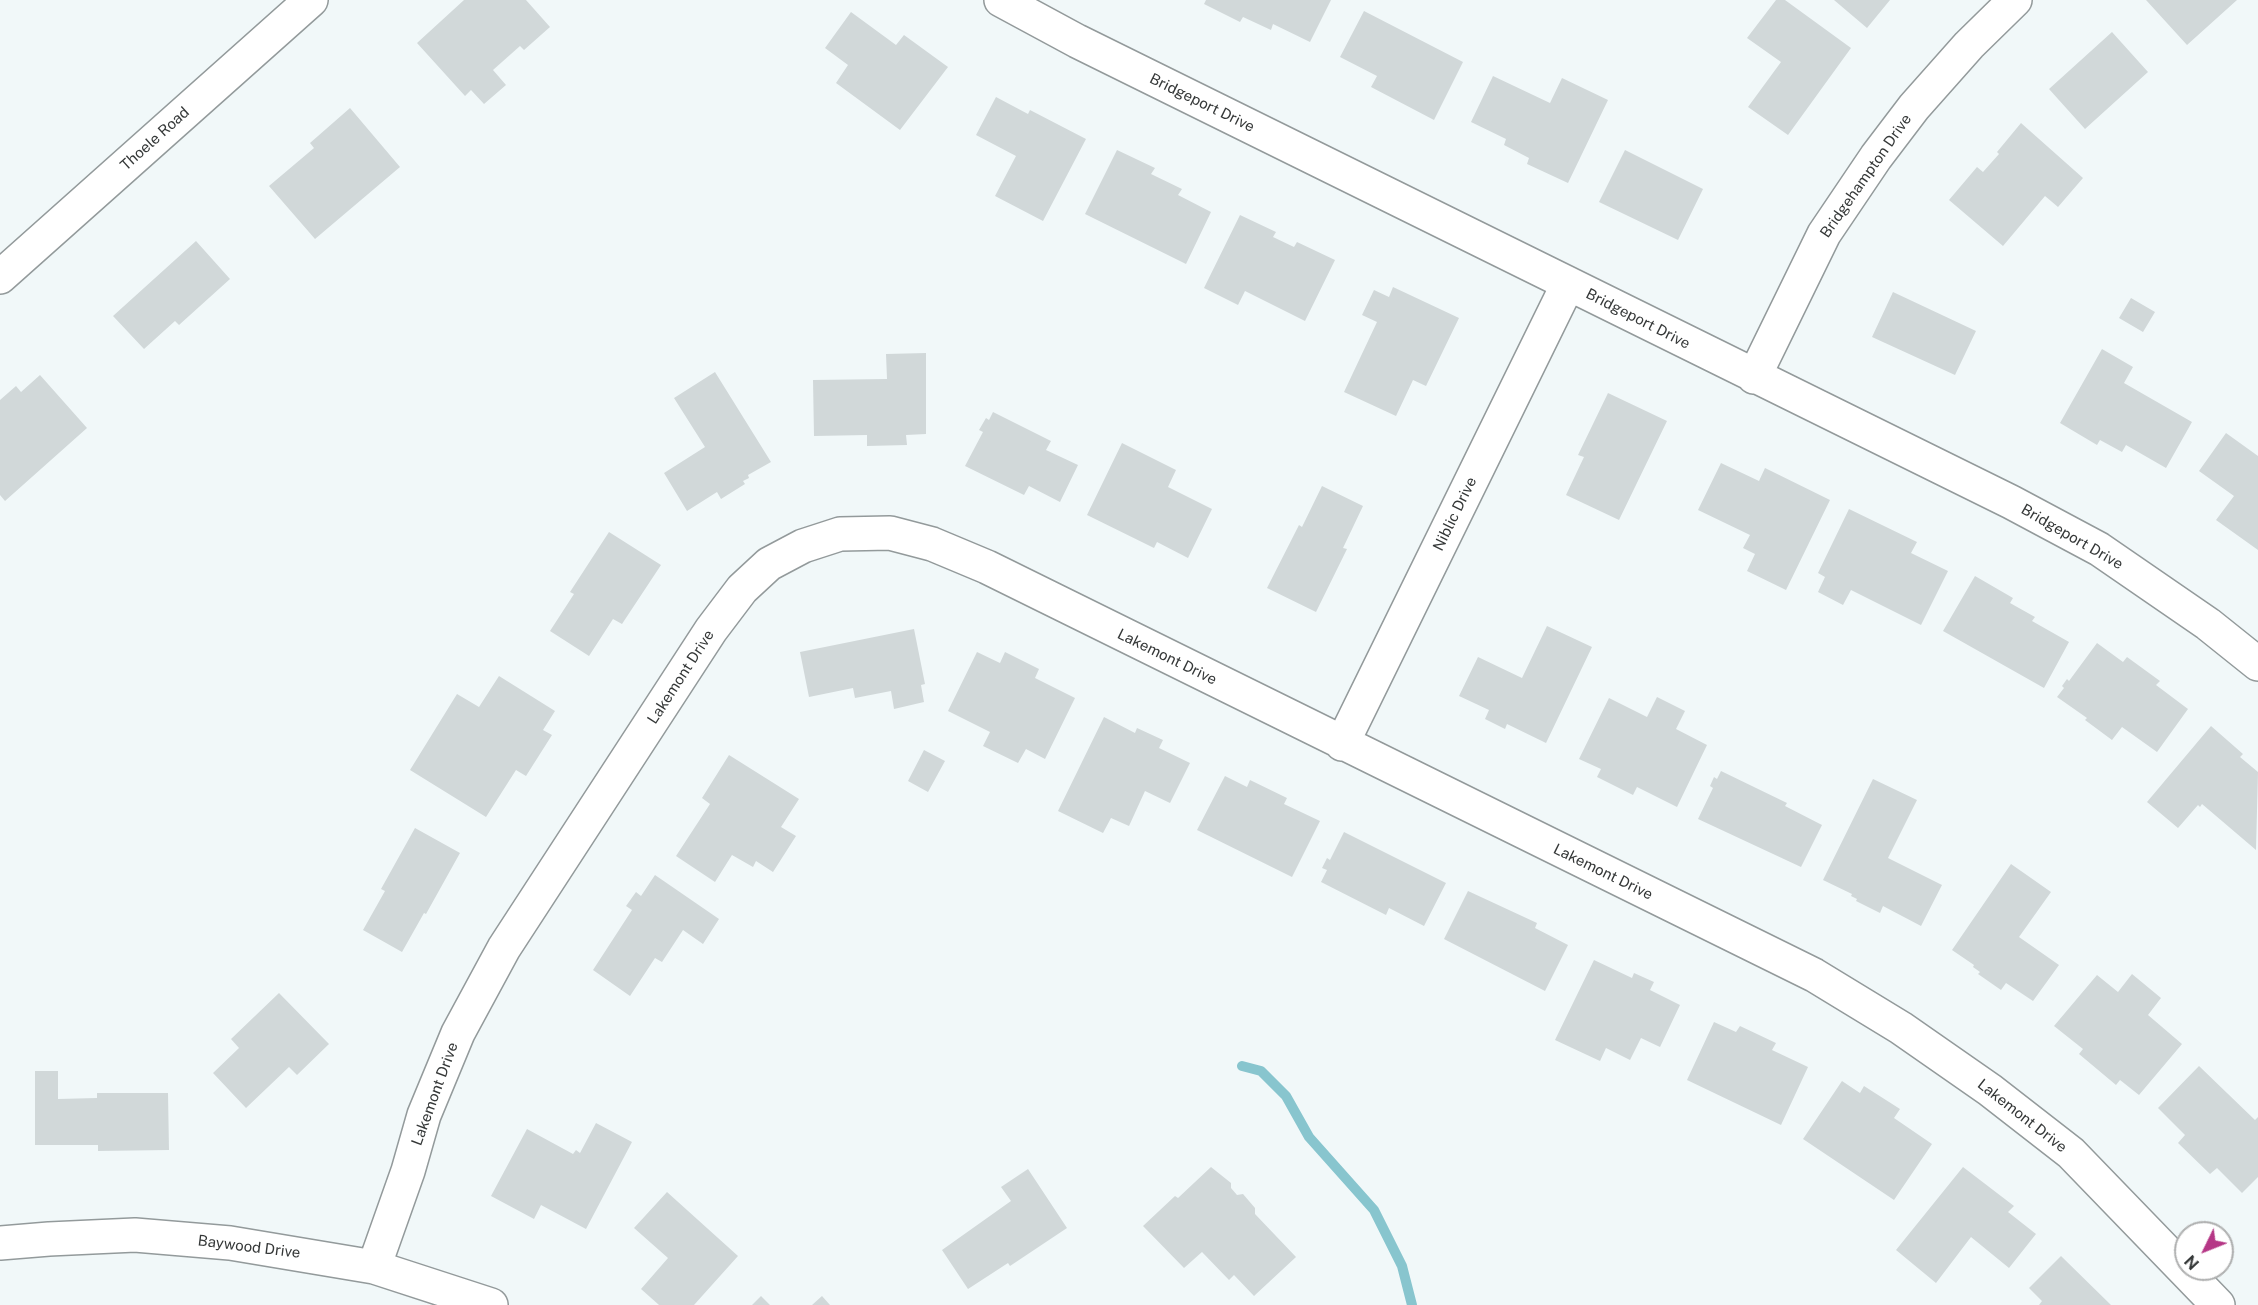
<!DOCTYPE html>
<style>
body{margin:0}
#map{position:relative;width:2258px;height:1305px;overflow:hidden;background:#f1f8f9;font-family:"Public Sans",sans-serif}
canvas{display:block}
.north{position:absolute;left:2174px;top:1221px;width:60px;height:60px;box-sizing:border-box;background:#fff;border:2px solid #aeafaf;border-radius:50%;rotate:227deg;font-size:16px;font-weight:700;line-height:24px;text-align:center;color:#353838}
.north::after{content:'';display:block;margin:auto;width:21px;height:27px;background:#b53786;clip-path:polygon(50% 0,100% 100%,50% 72%,0 100%)}
</style>
<div id="map">
<canvas width="2258" height="1305"></canvas>
<div class="north">N</div>
</div>
<script>
const context = document.querySelector('canvas').getContext('2d');
context.lineJoin = 'round';
function shape(rows) {
  const path = new Path2D();
  for (const r of rows) {
    path.moveTo(r[0], r[1]);
    for (let i = 2; i < r.length; i += 2) path.lineTo(r[i], r[i + 1]);
  }
  return path;
}
function strokePath(path, color, width, dash) {
  context.strokeStyle = color;
  context.lineWidth = width;
  context.lineCap = dash ? 'butt' : 'round';
  context.setLineDash(dash || []);
  context.stroke(path);
}
function paint(path, color) {
  context.fillStyle = color;
  context.fill(path, 'evenodd');
}
function write(font, color, halo, rows, align = 'center') {
  context.font = font + ' "Public Sans",sans-serif';
  context.lineWidth = 5;
  context.setLineDash([]);
  context.textBaseline = 'middle';
  context.strokeStyle = halo;
  context.fillStyle = color;
  for (const [text, x, y, turn = 0] of rows) {
    context.save();
    context.translate(x, y);
    context.rotate((+turn || 0) * Math.PI / 180);
    context.textAlign = isNaN(turn) ? turn : align;
    if (halo) context.strokeText(text, 0, 0);
    context.fillText(text, 0, 0);
    context.restore();
  }
}
const stream = shape([
 [1242,1066,1261,1071,1286,1096,1309,1137,1374,1210,1402,1266,1412,1305]
]);
const building = shape([
 [464,0,526,0,550,27,524,50,520,46,493,70,506,85,484,104,471,90,465,96,417,43],
 [1206,0,1331,0,1310,42,1273,24,1271,30,1243,17,1240,22,1204,4],
 [1776,0,1785,0,1851,48,1788,135,1748,107,1781,62,1747,38],
 [1834,0,1890,0,1867,28],
 [2146,0,2237,0,2187,45],
 [1364,11,1463,62,1434,120,1371,87,1377,76,1340,57],
 [851,12,896,45,904,35,948,67,900,130,836,83,848,65,825,48],
 [2112,32,2148,72,2085,129,2049,89],
 [1493,76,1550,103,1562,78,1608,100,1568,183,1527,164,1529,158,1504,145,1506,139,1471,122],
 [996,97,1028,114,1030,110,1086,139,1043,221,995,196,1016,156,976,135],
 [350,108,400,167,315,239,269,186,314,148,310,143],
 [2021,123,2083,178,2058,207,2045,196,2003,246,1949,200,1977,167,1983,172,1999,154,1997,152],
 [1117,150,1155,168,1151,174,1182,189,1178,195,1211,212,1186,264,1085,214],
 [1625,150,1703,189,1678,240,1599,202],
 [1240,215,1276,232,1273,237,1294,247,1297,242,1335,260,1305,321,1245,291,1238,305,1204,288],
 [196,241,230,279,179,325,175,321,144,349,113,316],
 [1393,287,1459,318,1426,386,1413,380,1396,416,1344,392,1377,322,1362,315,1374,290,1389,297],
 [1893,292,1976,331,1955,375,1872,337],
 [2131,298,2155,312,2143,332,2119,318],
 [2102,349,2133,367,2124,383,2192,422,2166,468,2126,445,2122,452,2100,440,2097,445,2060,423],
 [926,353,926,434,906,435,907,445,867,446,867,435,814,436,813,380,887,379,886,354],
 [715,372,771,462,748,475,749,478,743,481,745,484,721,499,717,492,687,511,664,473,705,447,674,398],
 [40,375,87,428,5,501,0,495,0,400,16,386,21,392],
 [1608,393,1667,421,1619,520,1566,495,1584,457,1578,455],
 [993,412,1051,441,1046,450,1078,465,1060,502,1029,486,1024,495,965,466,983,432,979,430,986,418,989,420],
 [2226,433,2258,456,2258,550,2216,520,2234,496,2199,471],
 [1122,443,1176,470,1168,487,1212,509,1188,558,1157,542,1154,548,1087,515],
 [1721,463,1759,481,1765,468,1830,500,1786,590,1747,571,1755,554,1743,548,1750,535,1698,510],
 [1322,486,1363,506,1343,548,1347,549,1316,612,1267,588,1299,525,1302,527],
 [1849,509,1917,542,1911,553,1948,571,1921,625,1851,590,1843,605,1818,592,1825,577,1818,573],
 [609,532,661,565,622,624,613,619,589,656,550,631,574,594,570,592],
 [1975,576,2013,598,2010,603,2035,617,2032,621,2069,642,2044,688,1943,631],
 [1547,626,1592,647,1546,743,1507,724,1505,729,1485,719,1489,710,1459,696,1478,657,1522,678],
 [914,629,925,684,921,685,924,702,894,709,891,691,855,698,853,688,809,697,800,652],
 [2097,643,2123,662,2127,657,2160,681,2156,685,2188,709,2157,752,2122,727,2112,740,2085,720,2087,718,2057,697,2064,688,2062,686,2067,679,2069,681],
 [977,652,1000,663,1005,652,1039,669,1035,678,1075,698,1045,759,1026,749,1018,763,983,746,990,732,948,711],
 [499,676,555,711,543,730,552,735,526,776,516,770,486,817,410,770,457,694,479,707],
 [1657,697,1685,711,1676,729,1707,745,1677,807,1637,787,1633,795,1597,777,1601,769,1579,759,1609,698,1647,717],
 [1104,717,1135,733,1137,728,1163,740,1159,748,1190,763,1170,803,1145,791,1129,826,1111,818,1103,833,1058,811],
 [2211,726,2243,754,2240,757,2258,772,2256,850,2202,804,2200,807,2198,805,2178,828,2147,802],
 [924,750,945,761,928,792,908,781],
 [729,755,799,799,781,827,796,836,773,872,756,861,753,867,732,855,715,882,676,856,710,804,702,798],
 [1721,771,1787,803,1785,806,1822,825,1801,867,1698,819,1713,788,1710,786,1714,777,1717,779],
 [1225,776,1247,787,1250,780,1287,798,1284,804,1320,821,1292,877,1197,830],
 [1873,779,1917,800,1888,858,1942,885,1921,926,1883,906,1880,913,1856,901,1857,899,1851,896,1852,894,1823,880],
 [415,828,460,853,426,914,424,913,402,952,363,930,385,891,381,889],
 [1344,832,1446,883,1424,926,1389,908,1386,915,1321,882,1327,870,1322,868,1327,858,1330,860],
 [2011,864,2051,892,2019,937,2059,965,2033,1001,2006,983,2001,990,1978,974,1980,972,1973,967,1974,965,1952,950],
 [655,875,719,919,703,944,683,930,662,962,655,958,630,996,593,970,632,910,626,906,636,892,641,896],
 [1468,891,1537,923,1535,928,1568,945,1545,991,1444,939],
 [1594,960,1632,978,1634,973,1654,982,1650,990,1680,1005,1660,1047,1641,1038,1630,1060,1606,1048,1600,1061,1555,1040],
 [2132,974,2161,998,2148,1015,2182,1044,2139,1095,2120,1080,2116,1085,2079,1054,2083,1049,2054,1026,2097,975,2118,992],
 [279,993,329,1044,297,1075,289,1067,246,1108,213,1073,239,1048,231,1039],
 [1714,1022,1736,1032,1740,1026,1776,1043,1772,1050,1808,1067,1781,1125,1687,1080],
 [2199,1066,2255,1120,2258,1117,2258,1177,2242,1193,2217,1168,2210,1174,2178,1143,2185,1135,2158,1108],
 [35,1071,58,1071,58,1099,97,1098,97,1093,168,1093,169,1150,98,1151,98,1145,35,1145],
 [1842,1081,1860,1093,1864,1086,1900,1109,1894,1118,1932,1144,1894,1200,1803,1139],
 [596,1123,632,1142,586,1229,541,1205,534,1219,491,1196,527,1129,573,1154,576,1150,580,1153],
 [1211,1167,1231,1183,1231,1188,1237,1195,1243,1194,1255,1208,1255,1214,1296,1257,1254,1296,1234,1275,1229,1280,1202,1252,1184,1268,1143,1226,1175,1196,1178,1198],
 [1963,1167,2014,1206,2008,1212,2036,1234,2009,1268,1971,1237,1936,1283,1896,1250],
 [1028,1169,1067,1228,1010,1266,1008,1263,968,1289,942,1250,1011,1201,1001,1187],
 [667,1192,738,1256,694,1305,659,1305,641,1289,668,1258,634,1228],
 [2061,1256,2111,1305,2039,1305,2042,1301,2029,1288],
 [761,1296,770,1305,752,1305],
 [822,1296,830,1305,812,1305]
]);
const street = shape([
 [1001,0,1077,41,2011,502,2099,549,2208,624,2258,664],
 [1754,377,1824,234,1876,157,1914,107,1969,45,2015,0],
 [1342,744,1568,284],
 [0,1243,49,1239,135,1235,230,1243,374,1267,491,1305],
 [374,1267,408,1171,424,1115,458,1033,504,948,711,630,742,589,769,564,803,546,840,534,890,533,932,544,987,567,1814,975,1901,1028,1990,1090,2071,1153,2218,1305]
]);
const secondary = shape([
 [0,277,311,0]
]);
const streetNames = [
 ["Bridgeport Drive",1202,103,26],
 ["Thoele Road",155,139,-42],
 ["Bridgehampton Drive",1866,176,-55],
 ["Bridgeport Drive",1638,319,27],
 ["Niblic Drive",1455,514,-64],
 ["Bridgeport Drive",2072,537,30],
 ["Lakemont Drive",1167,657,26],
 ["Lakemont Drive",681,677,-57],
 ["Lakemont Drive",1603,872,26],
 ["Lakemont Drive",435,1094,-70],
 ["Lakemont Drive",2022,1116,38],
 ["Baywood Drive",249,1247,7]
];
strokePath(stream, '#88c5ce', 10);
paint(building, '#d1d8d9');
strokePath(street, '#939a9b', 36);
strokePath(secondary, '#939a9b', 36);
strokePath(street, '#fff', 33);
strokePath(secondary, '#fff', 33);
write('15px', '#353838', '#fff', streetNames);
</script>
